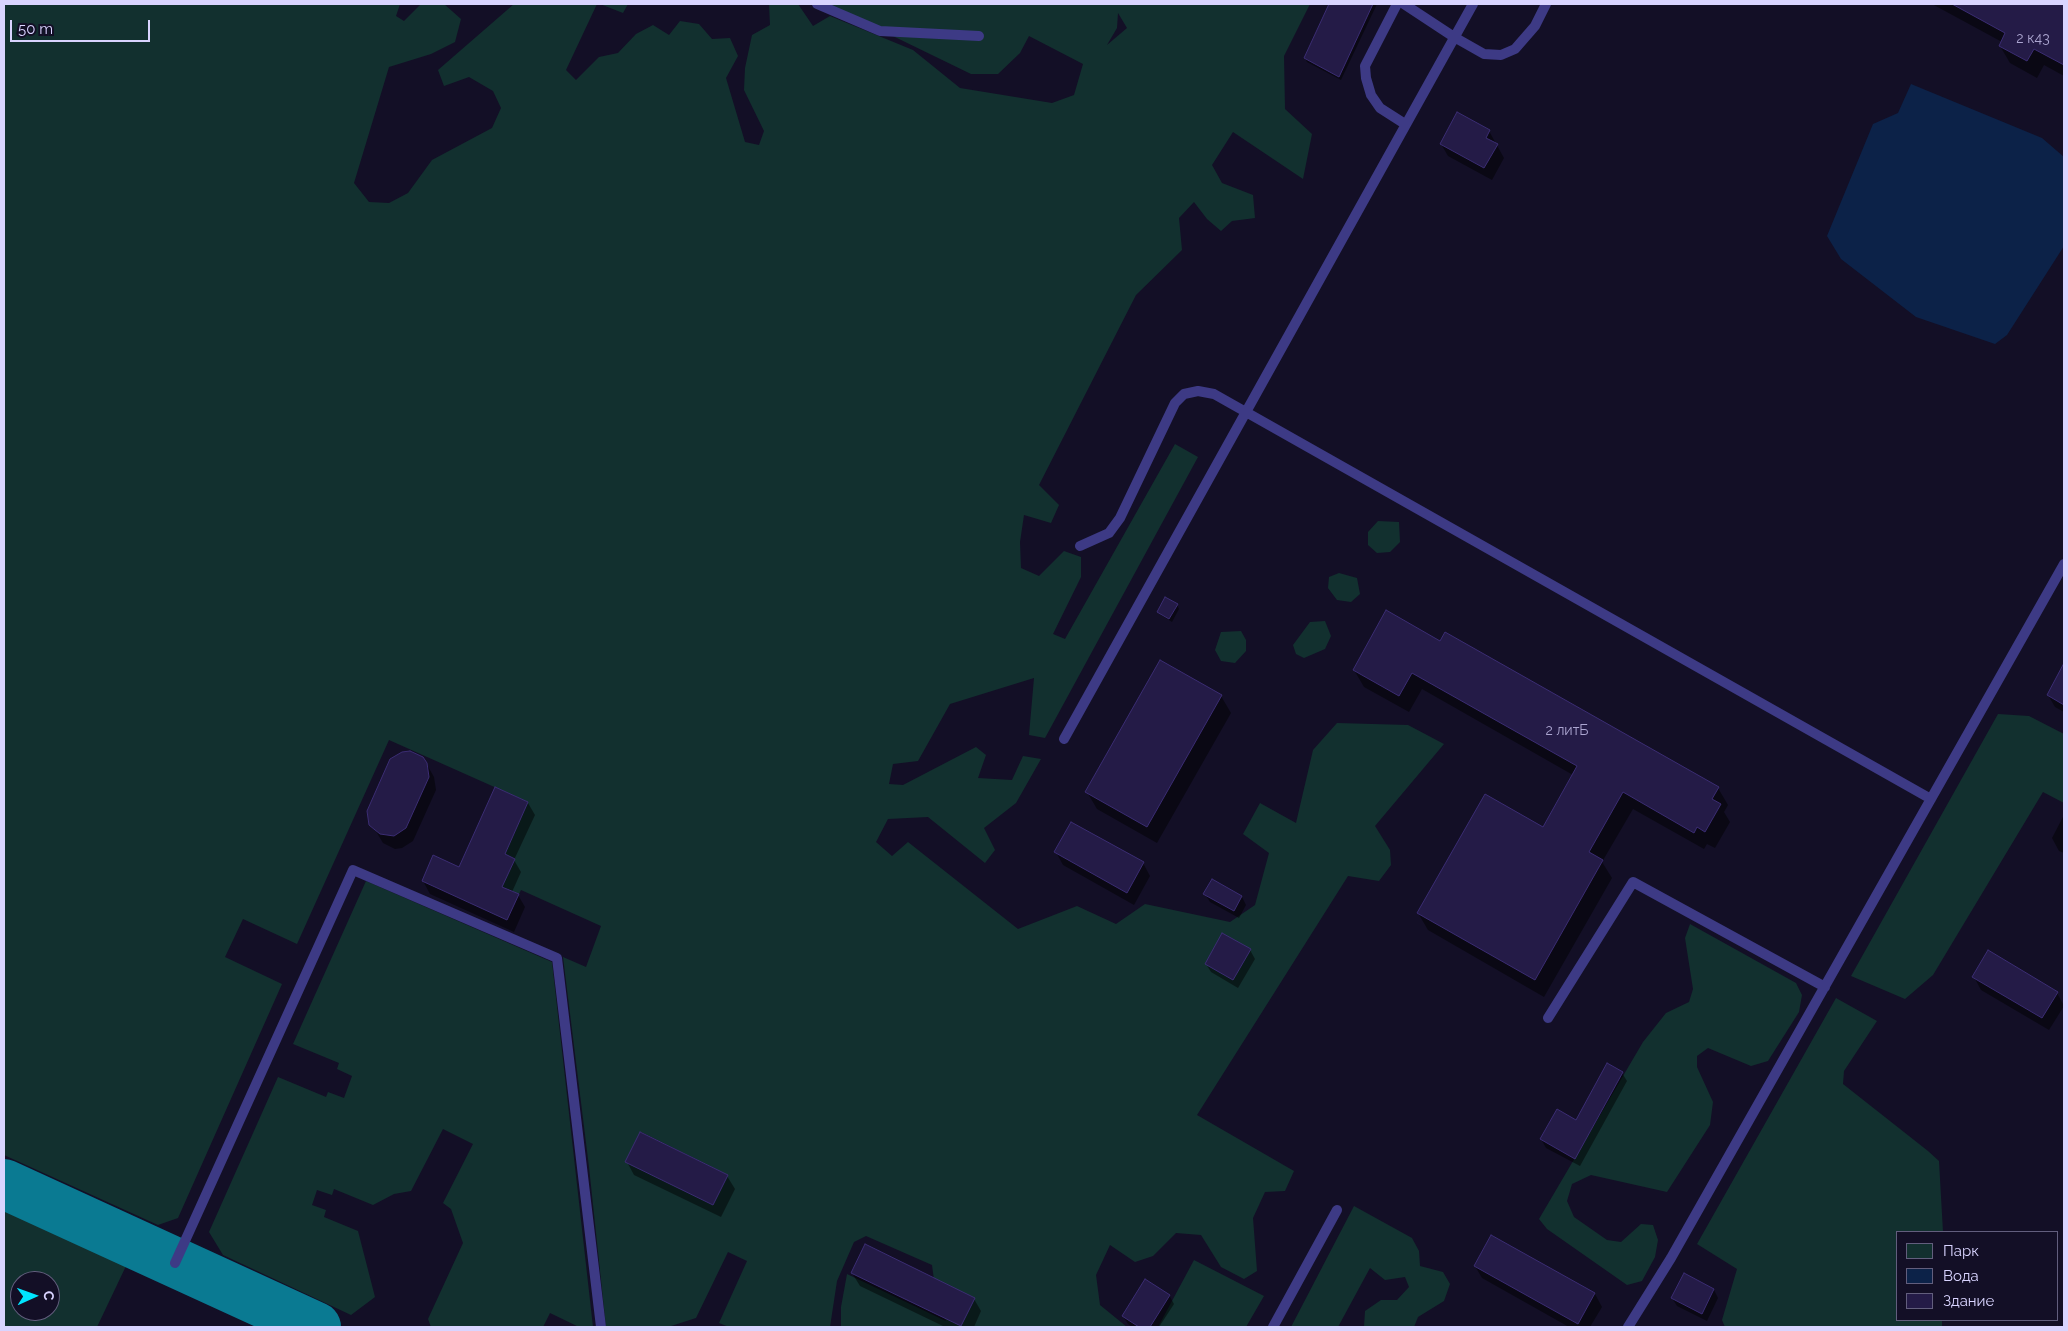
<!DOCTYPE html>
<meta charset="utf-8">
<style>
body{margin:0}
#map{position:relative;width:2068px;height:1331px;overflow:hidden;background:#130f26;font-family:Raleway,sans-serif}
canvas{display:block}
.frame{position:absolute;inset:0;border:5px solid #d9d4ff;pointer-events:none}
.legend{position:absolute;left:1896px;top:1231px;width:162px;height:90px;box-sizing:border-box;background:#130f26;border:1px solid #625e7d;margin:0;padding:6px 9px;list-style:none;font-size:15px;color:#d9d4ff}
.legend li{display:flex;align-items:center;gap:10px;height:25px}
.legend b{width:25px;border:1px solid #625e7d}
.north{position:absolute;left:10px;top:1271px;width:50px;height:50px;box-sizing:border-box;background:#130f26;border:1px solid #625e7d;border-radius:50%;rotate:88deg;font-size:14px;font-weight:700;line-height:20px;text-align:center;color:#d9d4ff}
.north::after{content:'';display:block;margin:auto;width:18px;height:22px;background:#00e5ff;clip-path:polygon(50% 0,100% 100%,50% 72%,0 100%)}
.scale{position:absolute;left:10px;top:20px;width:140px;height:22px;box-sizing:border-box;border:2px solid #d9d4ff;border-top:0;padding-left:6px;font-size:15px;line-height:18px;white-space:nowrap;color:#d9d4ff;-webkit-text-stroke:4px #130f26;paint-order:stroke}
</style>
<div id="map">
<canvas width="2068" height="1331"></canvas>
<div class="frame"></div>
<ul class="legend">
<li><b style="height:14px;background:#12302f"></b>Парк</li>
<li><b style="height:14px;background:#0c2248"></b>Вода</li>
<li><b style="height:14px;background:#241b47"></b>Здание</li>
</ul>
<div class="north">С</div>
<div class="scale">50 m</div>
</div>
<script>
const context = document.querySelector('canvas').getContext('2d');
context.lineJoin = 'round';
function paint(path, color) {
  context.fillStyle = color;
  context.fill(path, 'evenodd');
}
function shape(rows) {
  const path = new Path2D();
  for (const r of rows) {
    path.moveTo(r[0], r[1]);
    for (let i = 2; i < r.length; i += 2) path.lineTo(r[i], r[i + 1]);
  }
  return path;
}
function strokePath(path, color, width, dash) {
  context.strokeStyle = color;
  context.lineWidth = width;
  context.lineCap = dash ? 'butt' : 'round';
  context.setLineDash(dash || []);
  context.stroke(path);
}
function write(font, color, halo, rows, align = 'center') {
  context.font = font + ' Raleway,sans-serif';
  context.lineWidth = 4;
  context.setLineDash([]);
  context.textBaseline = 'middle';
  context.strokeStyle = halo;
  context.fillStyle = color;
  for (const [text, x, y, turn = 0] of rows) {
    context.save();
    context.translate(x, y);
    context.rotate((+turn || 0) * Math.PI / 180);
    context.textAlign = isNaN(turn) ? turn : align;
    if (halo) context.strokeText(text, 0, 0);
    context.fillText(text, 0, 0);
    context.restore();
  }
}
const green = shape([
 [4,4,400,4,396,16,404,21,421,4,444,4,461,19,455,42,431,54,389,67,354,183,369,202,389,203,408,193,432,160,492,128,501,108,493,91,469,77,444,86,438,70,514,4,597,4,566,70,576,80,599,57,618,53,636,34,653,25,669,35,680,21,699,24,712,39,730,38,738,56,726,78,745,142,759,145,764,131,744,90,745,68,752,35,770,25,769,4,798,4,813,26,830,16,913,50,960,88,1052,103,1074,95,1083,64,1029,36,1020,53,998,74,971,74,827,4,1310,4,1284,56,1285,109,1312,134,1303,179,1233,132,1212,165,1222,183,1253,195,1255,218,1232,221,1221,231,1207,219,1194,202,1179,218,1182,250,1136,295,1039,485,1059,505,1051,523,1024,515,1020,542,1021,568,1039,576,1064,551,1081,557,1081,577,1053,634,1065,639,1175,444,1198,457,1045,738,1029,735,1034,678,950,704,918,761,893,764,889,784,903,785,976,747,986,755,978,778,1012,780,1023,756,1041,759,1016,803,984,828,995,850,985,863,928,817,888,819,876,842,892,856,908,842,1018,929,1077,906,1116,924,1145,904,1230,922,1255,905,1269,853,1243,834,1260,803,1296,823,1313,750,1337,723,1408,725,1444,744,1375,826,1390,850,1391,865,1379,881,1348,876,1197,1115,1294,1171,1285,1191,1265,1192,1253,1218,1257,1271,1244,1279,1221,1267,1201,1235,1176,1233,1153,1256,1135,1262,1110,1245,1096,1275,1100,1305,1127,1327,841,1327,841,1307,847,1274,946,1321,937,1302,932,1265,866,1236,854,1242,837,1281,830,1327,729,1327,719,1323,747,1261,728,1252,696,1318,668,1327,606,1327,589,1167,563,957,586,967,601,926,521,890,519,894,477,875,508,874,515,859,505,854,528,802,389,740,297,944,243,919,225,957,282,984,178,1218,158,1225,4,1155],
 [1118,13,1127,28,1107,45,1117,28],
 [641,1132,728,1175,713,1205,626,1162],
 [600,4,628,4,623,13],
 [1378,521,1399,522,1400,542,1390,552,1377,553,1368,545,1368,532],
 [1339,573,1357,578,1360,594,1351,602,1337,600,1328,588,1329,577],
 [1325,621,1331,636,1325,649,1304,658,1296,654,1293,645,1310,622],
 [1241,631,1246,640,1246,651,1235,663,1221,661,1215,650,1221,632],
 [1998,714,2029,716,2064,734,2064,803,2043,792,1933,975,1905,999,1851,976],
 [366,881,552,962,593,1327,579,1327,550,1313,543,1327,431,1327,428,1319,463,1243,451,1209,443,1203,473,1144,443,1129,411,1191,394,1194,373,1205,334,1189,332,1195,317,1190,312,1205,326,1210,324,1217,358,1231,375,1297,351,1315,223,1255,209,1232,278,1077,326,1097,328,1092,344,1098,352,1076,337,1069,339,1063,293,1044],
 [1690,924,1796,983,1802,995,1799,1012,1768,1061,1751,1066,1708,1048,1697,1056,1697,1067,1713,1102,1710,1125,1667,1192,1591,1175,1572,1184,1567,1201,1574,1217,1607,1240,1621,1242,1641,1224,1653,1225,1658,1240,1655,1257,1642,1281,1627,1285,1547,1229,1539,1219,1643,1042,1666,1013,1689,1002,1693,989,1685,938],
 [1836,998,1877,1021,1844,1071,1843,1084,1928,1151,1939,1161,1943,1232,1897,1232,1897,1320,1942,1320,1942,1327,1725,1327,1722,1320,1737,1269,1697,1244],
 [1354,1206,1412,1238,1419,1251,1420,1266,1443,1272,1450,1284,1444,1301,1418,1317,1414,1327,1364,1327,1365,1311,1381,1300,1397,1300,1409,1287,1405,1277,1385,1280,1370,1268,1338,1327,1291,1327],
 [4,1210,126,1266,97,1327,4,1327],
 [20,1281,50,1281,50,1311,20,1311],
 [1194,1260,1264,1296,1246,1327,1158,1327]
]);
const water = shape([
 [1911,84,2042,138,2064,157,2064,246,2007,335,1995,344,1916,317,1841,259,1827,236,1873,124,1898,113]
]);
const shadow = shape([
 [1331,4,1377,4,1341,80,1307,62,1305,58],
 [1932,4,2064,4,2064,76,2044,65,2037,78,2010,63,2000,46,2002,42],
 [1489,131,1504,158,1492,180,1448,156,1441,144],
 [1177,605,1179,609,1172,622,1161,615,1159,612],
 [1441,642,1718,788,1728,805,1724,812,1730,822,1715,848,1707,844,1704,849,1633,809,1602,862,1612,878,1544,997,1428,930,1418,913,1543,828,1573,775,1422,689,1409,712,1364,687,1354,670],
 [2064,666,2064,712,2055,707,2048,695],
 [1221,696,1231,713,1157,843,1097,809,1087,792],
 [426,763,434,777,436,790,413,841,402,848,395,849,383,843,368,818],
 [528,803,535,815,514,860,521,872,512,892,518,895,525,907,514,932,430,894,423,881,460,868],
 [2064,815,2064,853,2059,851,2052,838],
 [1056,852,1143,863,1150,876,1134,905,1063,865],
 [1205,894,1242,897,1246,905,1239,918,1210,902],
 [1250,950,1255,959,1238,988,1211,972,1206,964],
 [1974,977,2057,993,2064,1006,2049,1030,1981,990],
 [1622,1073,1627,1081,1580,1166,1546,1148,1541,1139,1577,1121],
 [627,1162,727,1176,735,1189,721,1217,634,1175],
 [1491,1236,1595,1294,1602,1307,1590,1327,1569,1327,1482,1278,1475,1266],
 [852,1273,974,1299,981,1311,974,1327,945,1327,860,1286],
 [1714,1290,1718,1298,1707,1321,1677,1306,1672,1298],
 [1169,1295,1174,1304,1159,1327,1132,1327,1128,1324,1123,1316]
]);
const taxiway = shape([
 [4,1184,316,1327]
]);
const building = shape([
 [1329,4,1373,4,1339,77,1304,58,1329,4],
 [1952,4,2064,4,2064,65,2034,49,2027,61,1999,46,2005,33,1952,4],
 [1457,112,1490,130,1486,138,1498,144,1484,168,1440,144,1457,112],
 [1165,597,1178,604,1169,619,1157,612,1165,597],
 [1386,610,1440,641,1445,632,1719,787,1712,799,1721,804,1705,832,1697,827,1694,833,1623,792,1589,852,1603,860,1535,980,1417,913,1485,794,1543,827,1577,766,1412,673,1399,696,1353,670,1386,610],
 [1160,660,1222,695,1147,827,1085,792,1160,660],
 [2064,663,2064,705,2047,695,2064,663],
 [410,751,423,757,427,763,429,777,406,828,394,836,380,834,369,825,367,811,390,759,402,752,410,751],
 [495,787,528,802,505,854,515,859,502,887,519,894,507,920,422,881,433,855,459,867,495,787],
 [1071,822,1144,862,1127,893,1054,852,1071,822],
 [1212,879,1242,896,1234,911,1203,894,1212,879],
 [1222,933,1251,949,1233,980,1205,964,1222,933],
 [1988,950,2058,992,2042,1018,1972,977,1988,950],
 [1607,1063,1623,1072,1575,1159,1540,1139,1557,1109,1576,1120,1607,1063],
 [640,1132,728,1175,713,1205,625,1162,640,1132],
 [1491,1235,1595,1293,1578,1324,1474,1266,1491,1235],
 [865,1244,975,1298,961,1326,851,1273,865,1244],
 [1684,1273,1714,1289,1702,1314,1671,1298,1684,1273],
 [1145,1279,1170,1295,1150,1327,1139,1327,1122,1316,1145,1279]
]);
const lane = shape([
 [817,4,880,31,979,36],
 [1397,4,1365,66,1366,78,1371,95,1380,108,1405,124],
 [1404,4,1454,37,1484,54,1501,55,1515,49,1535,26,1546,4],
 [1080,546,1109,533,1120,518,1175,403,1184,394,1198,391,1214,394,1931,799],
 [1064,739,1473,4],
 [1548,1018,1633,882,1825,987],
 [175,1263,353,870,557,958,601,1327],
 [1273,1327,1337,1210],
 [1628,1327,1671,1258,2064,564]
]);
const numberNames = [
 ["2 к43",2033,39],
 ["2 литБ",1567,731]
];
paint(green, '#12302f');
paint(water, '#0c2248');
paint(shadow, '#0007');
strokePath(taxiway, '#0a7a92', 50);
paint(building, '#241b47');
strokePath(building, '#3b2d73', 1);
strokePath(lane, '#3d3a85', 10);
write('14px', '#aca6d1', null, numberNames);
</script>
